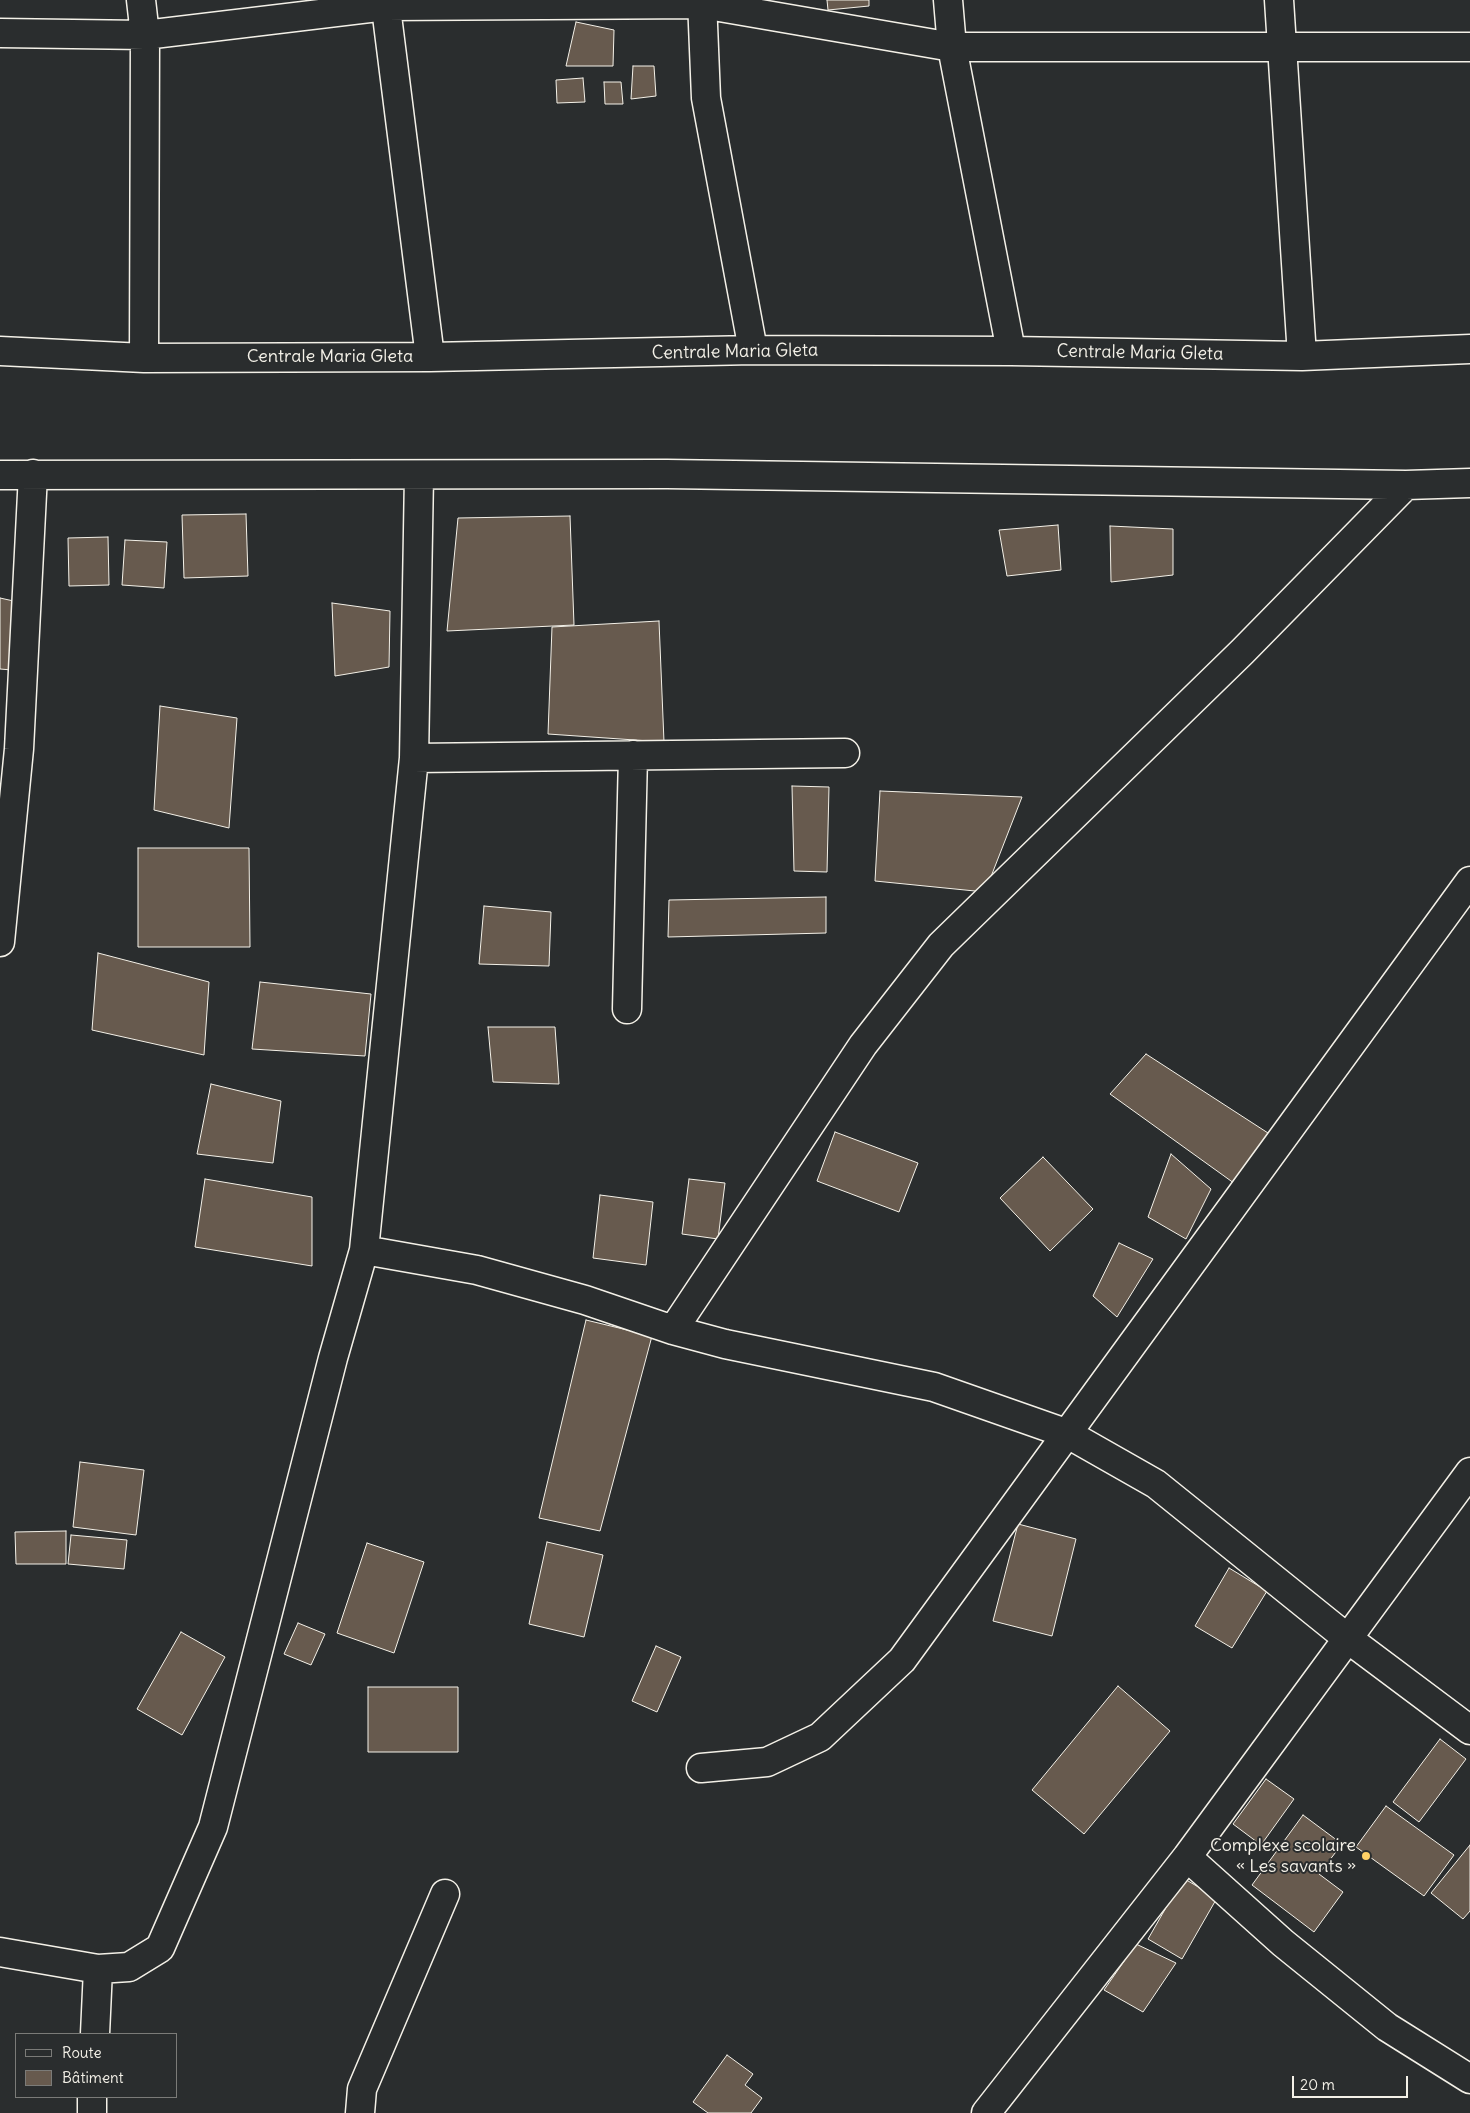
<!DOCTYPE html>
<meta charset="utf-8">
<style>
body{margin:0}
#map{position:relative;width:1470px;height:2113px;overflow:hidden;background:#2a2d2e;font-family:Delius,sans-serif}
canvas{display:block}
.legend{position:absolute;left:15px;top:2033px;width:162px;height:65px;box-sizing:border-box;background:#2a2d2e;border:1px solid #7b7b78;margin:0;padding:6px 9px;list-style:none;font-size:15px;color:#f4f1e8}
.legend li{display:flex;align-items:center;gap:10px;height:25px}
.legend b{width:25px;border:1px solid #7b7b78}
.scale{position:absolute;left:1292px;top:2076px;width:116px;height:22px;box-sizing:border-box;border:2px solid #f4f1e8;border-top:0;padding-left:6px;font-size:15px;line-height:18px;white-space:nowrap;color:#f4f1e8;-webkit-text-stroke:4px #2a2d2e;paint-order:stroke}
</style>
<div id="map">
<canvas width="1470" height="2113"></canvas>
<ul class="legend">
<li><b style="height:6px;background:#2a2d2e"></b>Route</li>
<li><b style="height:14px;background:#675a4e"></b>Bâtiment</li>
</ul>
<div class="scale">20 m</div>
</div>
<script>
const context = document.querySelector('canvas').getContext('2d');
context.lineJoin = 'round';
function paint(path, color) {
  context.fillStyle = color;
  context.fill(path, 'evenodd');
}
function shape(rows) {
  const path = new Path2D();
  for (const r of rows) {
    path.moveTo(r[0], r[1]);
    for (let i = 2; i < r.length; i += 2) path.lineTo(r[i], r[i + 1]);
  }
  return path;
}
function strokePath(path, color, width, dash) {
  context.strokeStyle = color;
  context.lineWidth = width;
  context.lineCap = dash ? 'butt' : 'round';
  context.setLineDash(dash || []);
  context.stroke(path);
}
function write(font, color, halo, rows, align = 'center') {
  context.font = font + ' Delius,sans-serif';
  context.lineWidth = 4;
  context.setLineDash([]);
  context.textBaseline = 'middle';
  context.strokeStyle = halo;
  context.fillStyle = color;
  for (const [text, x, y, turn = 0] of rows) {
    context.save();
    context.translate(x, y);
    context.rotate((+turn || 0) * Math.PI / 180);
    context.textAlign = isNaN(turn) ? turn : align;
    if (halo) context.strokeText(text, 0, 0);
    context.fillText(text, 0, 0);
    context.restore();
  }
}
const building = shape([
 [827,0,869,0,869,6,828,10,827,0],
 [576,22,614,30,613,66,566,66,576,22],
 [633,66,654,66,656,96,631,99,633,66],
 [583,78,585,102,557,103,556,80,583,78],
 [604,82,621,82,623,104,605,104,604,82],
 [246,514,248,576,184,578,182,515,246,514],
 [570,516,574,625,447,631,458,518,570,516],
 [1058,525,1061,570,1007,576,999,530,1058,525],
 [1110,526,1173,529,1173,575,1111,582,1110,526],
 [108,537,109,585,69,586,68,538,108,537],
 [125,540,167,542,164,588,122,585,125,540],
 [0,598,18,602,12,670,0,669,0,598],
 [332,603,390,611,389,667,335,676,332,603],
 [659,621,664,742,548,734,552,627,659,621],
 [160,706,237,718,229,828,154,810,160,706],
 [792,786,829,787,827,872,794,871,792,786],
 [880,791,1022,797,985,892,875,881,880,791],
 [138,848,249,848,250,947,138,947,138,848],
 [826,897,826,933,668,937,669,900,826,897],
 [484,906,551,912,549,966,479,964,484,906],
 [98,953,209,982,204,1055,92,1030,98,953],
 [260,982,371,994,365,1056,252,1049,260,982],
 [488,1027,555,1027,559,1084,493,1082,488,1027],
 [1146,1054,1268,1133,1238,1186,1110,1094,1146,1054],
 [211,1084,281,1101,273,1163,197,1154,211,1084],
 [835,1132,918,1163,899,1212,817,1181,835,1132],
 [1171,1154,1211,1189,1186,1239,1148,1217,1171,1154],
 [1043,1157,1093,1209,1050,1251,1000,1198,1043,1157],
 [205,1179,312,1197,312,1266,195,1247,205,1179],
 [689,1179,725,1183,718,1239,682,1234,689,1179],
 [600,1195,653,1202,646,1265,593,1258,600,1195],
 [1119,1243,1153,1259,1117,1317,1093,1296,1119,1243],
 [586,1320,652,1336,600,1531,539,1518,586,1320],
 [80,1462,144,1470,136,1535,73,1527,80,1462],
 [1018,1524,1076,1539,1052,1636,993,1621,1018,1524],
 [66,1531,66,1564,16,1564,15,1532,66,1531],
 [71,1535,127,1540,124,1569,68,1564,71,1535],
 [547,1542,603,1555,584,1637,529,1624,547,1542],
 [367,1543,424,1562,394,1653,337,1633,367,1543],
 [1229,1568,1267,1591,1232,1648,1195,1626,1229,1568],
 [298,1623,325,1634,311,1665,284,1654,298,1623],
 [181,1632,225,1657,182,1735,137,1709,181,1632],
 [656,1646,681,1657,657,1712,632,1701,656,1646],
 [1118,1686,1170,1731,1084,1834,1032,1790,1118,1686],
 [368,1687,458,1687,458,1752,368,1752,368,1687],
 [1440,1739,1466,1759,1419,1822,1393,1802,1440,1739],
 [1266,1779,1294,1799,1261,1845,1233,1824,1266,1779],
 [1386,1806,1454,1855,1424,1896,1356,1847,1386,1806],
 [1303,1815,1342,1844,1319,1874,1343,1892,1314,1932,1252,1885,1303,1815],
 [1470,1845,1470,1911,1463,1919,1431,1893,1470,1845],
 [1183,1878,1217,1898,1182,1959,1148,1939,1183,1878],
 [1136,1944,1176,1963,1143,2012,1104,1990,1136,1944],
 [727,2055,753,2074,745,2085,762,2098,751,2113,708,2113,693,2102,727,2055]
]);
const minor = shape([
 [141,0,145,35,144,358],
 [385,0,430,357],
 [702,0,706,98,753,350],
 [948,0,952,47,1011,351],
 [1279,0,1302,356],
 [0,33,145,35,386,6,702,4,952,47,1470,47],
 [0,351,144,358,430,357,753,350,1011,351,1302,356,1470,349],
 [0,475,667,474,1406,485,1470,483],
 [414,758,845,753],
 [0,942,19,749,33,474],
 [627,1009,633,755],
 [364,1250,477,1270,585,1300,673,1330,725,1344,934,1387,1068,1434,1156,1484,1347,1638,1470,1730],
 [673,1330,863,1045,941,945,1242,652,1406,485],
 [701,1768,767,1762,820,1737,902,1660,1470,881],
 [1187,1857,1283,1943,1387,2027,1470,2079],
 [0,1952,98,1969,129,1967,160,1948,213,1827,333,1358,364,1250,414,758,419,475],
 [95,2034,98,1969],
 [92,2113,92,2097],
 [360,2113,362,2089,445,1894],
 [986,2113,1187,1857,1470,1472]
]);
const markers = [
 [1366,1856,5,"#ffd166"]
];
const streetNames = [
 ["Centrale Maria Gleta",735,352,-1],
 ["Centrale Maria Gleta",1140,353,1],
 ["Centrale Maria Gleta",330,357]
];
const poiNames = [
 ["Complexe scolaire",1356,1846],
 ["« Les savants »",1356,1867]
];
paint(building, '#675a4e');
strokePath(building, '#f4f1e8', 1);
strokePath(minor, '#f4f1e8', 31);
strokePath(minor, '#2a2d2e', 28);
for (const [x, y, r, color] of markers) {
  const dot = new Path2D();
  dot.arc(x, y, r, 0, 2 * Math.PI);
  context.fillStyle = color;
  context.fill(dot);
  strokePath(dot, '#2a2d2e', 2);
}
write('18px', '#f4f1e8', '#2a2d2e', streetNames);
write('18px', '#f4f1e8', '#2a2d2e', poiNames, 'right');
</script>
